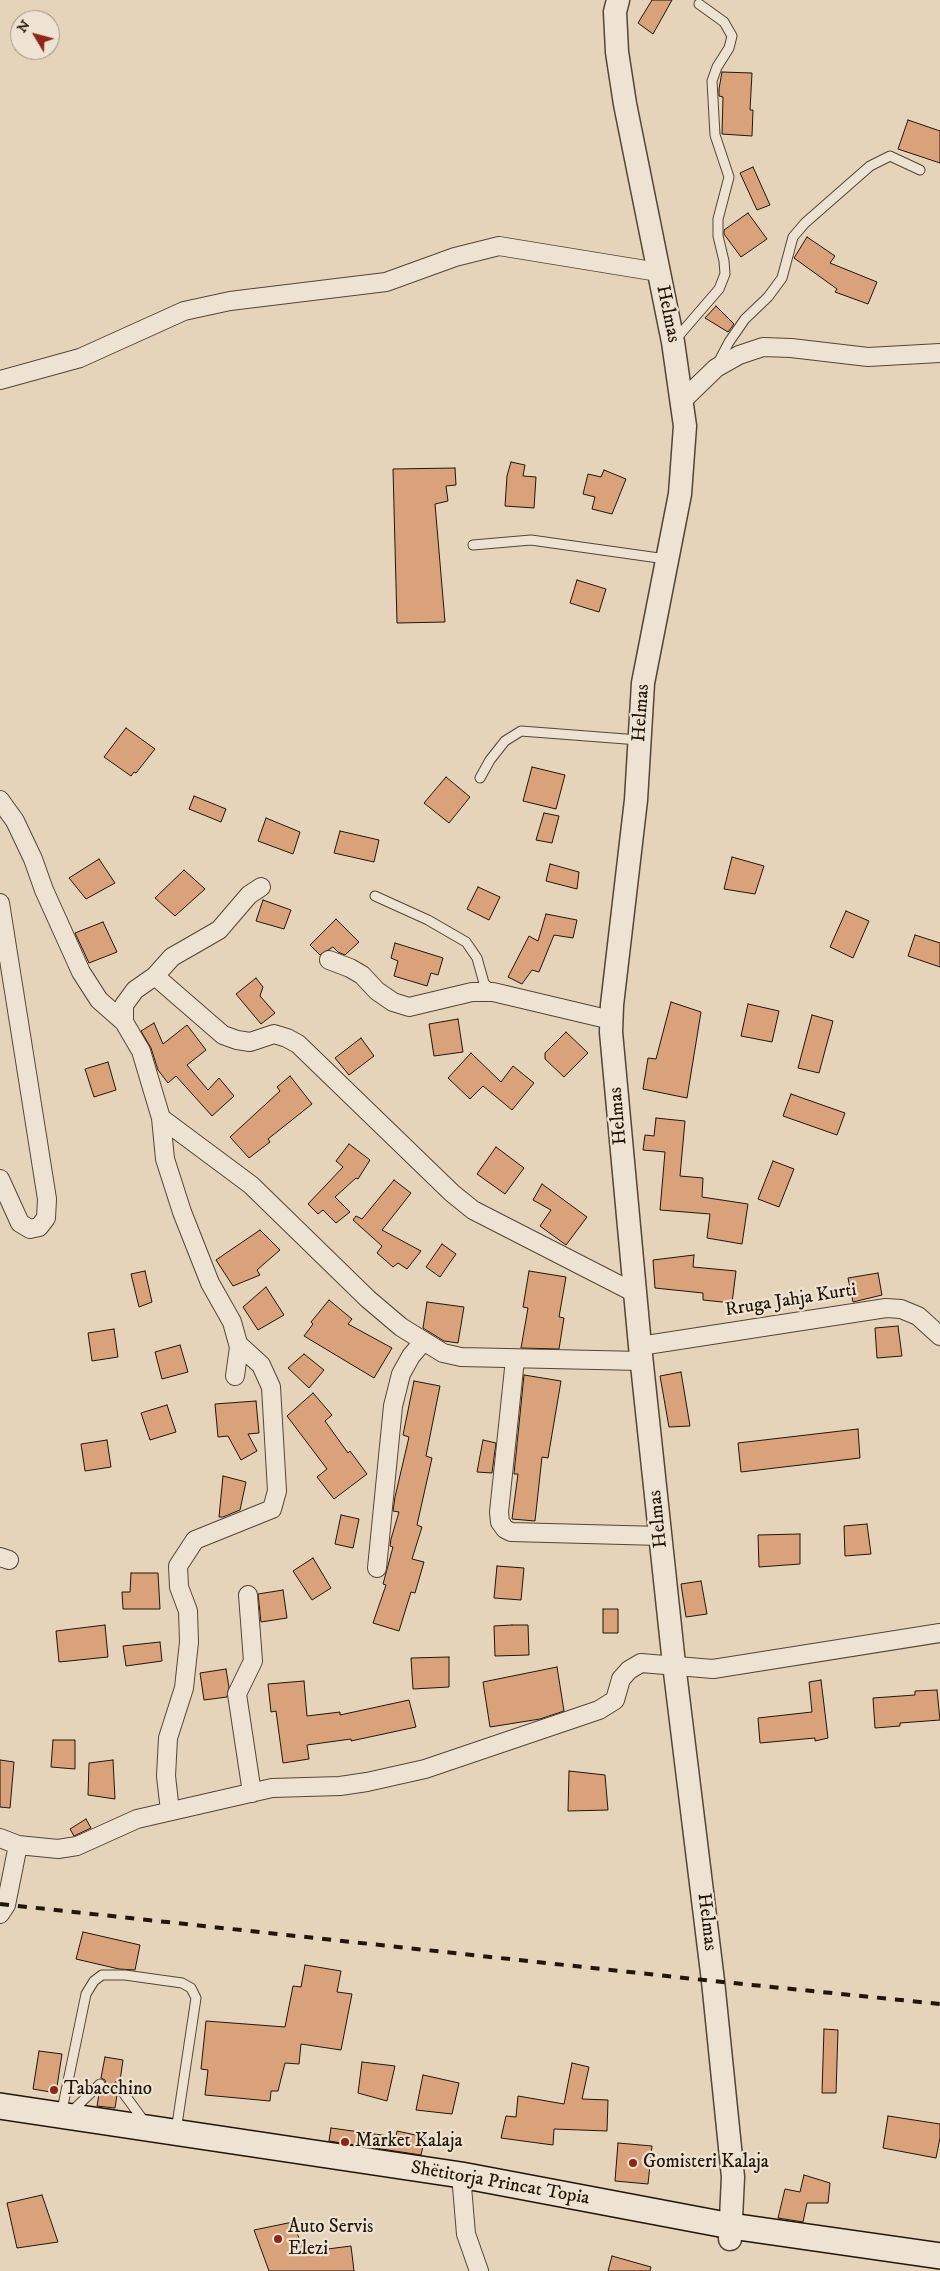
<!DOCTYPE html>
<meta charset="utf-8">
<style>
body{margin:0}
#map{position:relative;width:940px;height:2271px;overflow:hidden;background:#e5d4ba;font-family:"IM FELL DW Pica",serif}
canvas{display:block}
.north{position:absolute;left:10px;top:10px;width:50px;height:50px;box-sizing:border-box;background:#eee3d2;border:1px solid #9c9182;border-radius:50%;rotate:307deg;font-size:14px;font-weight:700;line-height:20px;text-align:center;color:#22150b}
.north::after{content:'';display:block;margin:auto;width:18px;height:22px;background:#8f2418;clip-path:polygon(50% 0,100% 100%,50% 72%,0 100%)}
</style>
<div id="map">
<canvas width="940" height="2271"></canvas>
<div class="north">N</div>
</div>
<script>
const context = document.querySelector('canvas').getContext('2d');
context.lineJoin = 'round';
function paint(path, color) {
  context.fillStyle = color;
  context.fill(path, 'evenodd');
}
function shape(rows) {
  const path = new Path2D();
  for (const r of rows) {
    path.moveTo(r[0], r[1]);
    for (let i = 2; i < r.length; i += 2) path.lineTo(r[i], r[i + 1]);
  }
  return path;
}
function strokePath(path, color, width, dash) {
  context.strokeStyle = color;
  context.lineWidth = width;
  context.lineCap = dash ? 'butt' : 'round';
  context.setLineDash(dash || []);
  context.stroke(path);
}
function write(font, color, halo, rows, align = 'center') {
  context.font = font + ' "IM FELL DW Pica",serif';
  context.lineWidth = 4.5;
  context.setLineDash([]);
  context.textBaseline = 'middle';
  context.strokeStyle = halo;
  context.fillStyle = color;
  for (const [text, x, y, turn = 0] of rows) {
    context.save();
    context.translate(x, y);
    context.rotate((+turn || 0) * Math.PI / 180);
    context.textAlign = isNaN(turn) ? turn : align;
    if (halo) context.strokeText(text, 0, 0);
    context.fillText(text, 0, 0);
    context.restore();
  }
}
const building = shape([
 [652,0,672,0,653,34,638,23,652,0],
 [722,72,752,73,750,110,753,110,752,136,722,134,723,97,719,96,719,89,722,72],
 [908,120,940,131,940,163,898,149,908,120],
 [753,167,770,205,757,210,740,173,753,167],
 [748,213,767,239,741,257,724,234,724,230,748,213],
 [807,237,835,256,830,263,877,282,868,304,835,292,837,289,794,258,807,237],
 [716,306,734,324,728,332,705,318,716,306],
 [511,462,525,465,523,476,536,477,534,508,505,506,507,476,511,462],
 [455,468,456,485,446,486,448,501,435,504,445,622,397,623,393,469,455,468],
 [604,470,626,479,612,514,592,509,595,497,583,494,588,474,601,477,604,470],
 [577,580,606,589,599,612,570,603,577,580],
 [126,728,155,749,136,773,134,772,131,776,104,757,126,728],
 [532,767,565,775,556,809,523,801,532,767],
 [446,777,470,797,449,823,424,803,446,777],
 [194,796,226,809,221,822,189,809,194,796],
 [544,813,559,816,552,843,536,840,544,813],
 [266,818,300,832,293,854,258,841,266,818],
 [340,831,379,840,374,862,334,853,340,831],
 [732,857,764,866,755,894,724,889,732,857],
 [99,859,115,883,86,899,69,878,99,859],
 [550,864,579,872,577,889,546,881,550,864],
 [184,870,205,889,175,916,155,898,184,870],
 [478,887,500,897,489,920,467,909,478,887],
 [263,900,291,910,284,929,256,921,263,900],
 [846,911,869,921,853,958,830,947,846,911],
 [546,914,577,920,573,938,554,935,539,972,532,970,522,984,508,977,529,936,538,941,546,914],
 [336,919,359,942,345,955,338,952,333,947,320,955,310,945,336,919],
 [103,922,117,952,89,963,75,933,103,922],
 [915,935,940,943,940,967,908,956,915,935],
 [395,943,443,958,438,975,431,973,427,986,394,976,398,961,391,958,395,943],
 [256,978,263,987,260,996,275,1013,261,1024,236,994,256,978],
 [671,1002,701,1012,687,1098,643,1089,648,1058,656,1059,671,1002],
 [748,1004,779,1011,772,1042,741,1036,748,1004],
 [812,1015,833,1021,819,1073,798,1068,812,1015],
 [458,1019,463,1052,434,1056,429,1024,458,1019],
 [154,1023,163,1044,187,1025,206,1050,187,1065,208,1090,219,1078,234,1096,212,1116,176,1076,168,1083,158,1070,151,1048,141,1031,154,1023],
 [566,1032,588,1053,564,1077,545,1059,545,1053,566,1032],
 [361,1038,374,1056,349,1075,335,1058,361,1038],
 [471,1053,501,1082,513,1066,534,1083,512,1110,483,1086,470,1099,448,1078,471,1053],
 [108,1062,116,1090,94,1097,85,1069,108,1062],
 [290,1076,312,1104,268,1139,270,1142,249,1158,230,1137,280,1091,277,1087,290,1076],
 [791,1094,845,1113,837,1135,783,1116,791,1094],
 [656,1118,685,1121,680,1176,703,1178,702,1197,748,1204,742,1244,707,1238,710,1214,660,1210,665,1152,643,1150,645,1135,654,1136,656,1118],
 [349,1144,370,1160,358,1179,356,1178,335,1197,350,1212,336,1223,323,1210,318,1214,308,1204,343,1167,336,1161,349,1144],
 [496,1147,524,1168,505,1194,477,1174,496,1147],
 [773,1161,794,1169,779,1207,758,1199,773,1161],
 [394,1180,411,1193,382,1230,421,1251,407,1269,398,1263,393,1267,377,1253,382,1246,353,1220,356,1216,362,1219,394,1180],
 [542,1184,587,1217,566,1245,540,1226,551,1210,533,1200,542,1184],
 [260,1230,280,1250,257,1270,260,1275,233,1286,216,1260,260,1230],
 [442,1244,456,1254,440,1277,426,1267,442,1244],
 [694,1255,693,1267,736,1271,732,1303,703,1300,703,1293,655,1288,653,1260,694,1255],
 [145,1271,152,1302,139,1307,131,1274,145,1271],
 [529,1271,566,1277,559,1317,564,1318,559,1349,521,1348,528,1308,523,1307,529,1271],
 [878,1273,882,1295,853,1302,848,1278,878,1273],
 [266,1287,284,1315,258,1330,243,1307,266,1287],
 [329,1300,352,1319,348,1324,392,1348,374,1378,304,1336,313,1324,311,1322,329,1300],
 [427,1302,464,1307,458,1343,444,1341,423,1328,427,1302],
 [898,1326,902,1356,877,1358,875,1328,898,1326],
 [114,1329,118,1357,92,1361,88,1333,114,1329],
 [180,1345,188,1372,162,1379,155,1352,180,1345],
 [304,1354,324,1370,309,1388,288,1368,304,1354],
 [681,1372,690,1426,669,1427,660,1376,681,1372],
 [524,1375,561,1381,548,1458,542,1457,535,1521,512,1519,518,1474,514,1474,524,1375],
 [414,1381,440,1386,426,1456,432,1458,417,1525,422,1527,412,1559,424,1562,415,1593,411,1592,399,1631,373,1623,386,1585,383,1584,393,1547,390,1546,391,1539,399,1512,393,1511,395,1497,409,1437,403,1435,414,1381],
 [313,1393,332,1415,325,1421,348,1453,350,1451,367,1474,334,1499,317,1477,327,1469,287,1416,313,1393],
 [256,1401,259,1433,248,1434,257,1451,241,1460,228,1436,218,1437,215,1404,256,1401],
 [167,1405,176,1432,150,1440,141,1413,167,1405],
 [858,1429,860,1458,741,1472,738,1443,858,1429],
 [107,1440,111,1467,85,1471,81,1444,107,1440],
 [483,1440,496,1443,492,1473,477,1472,483,1440],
 [223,1476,246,1482,240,1510,223,1517,219,1517,223,1476],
 [341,1515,359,1519,353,1548,335,1544,341,1515],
 [867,1524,871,1554,845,1556,844,1526,867,1524],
 [800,1534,800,1564,759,1567,758,1535,800,1534],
 [313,1558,331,1588,312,1600,293,1571,313,1558],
 [497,1566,524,1568,521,1600,494,1598,497,1566],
 [131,1573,158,1573,160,1609,123,1609,122,1592,130,1592,131,1573],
 [701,1581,707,1614,686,1617,681,1584,701,1581],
 [283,1590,287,1618,261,1622,258,1594,283,1590],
 [603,1609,618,1609,618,1633,603,1633,603,1609],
 [105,1625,108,1657,59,1662,56,1631,105,1625],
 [512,1625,528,1625,529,1655,495,1656,494,1626,512,1625],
 [160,1642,162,1661,126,1666,123,1646,160,1642],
 [449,1657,449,1687,413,1689,411,1658,449,1657],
 [557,1667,564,1711,540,1719,490,1727,483,1682,557,1667],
 [226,1669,229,1687,227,1697,204,1700,200,1673,226,1669],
 [821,1680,828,1738,815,1741,815,1738,760,1743,758,1718,812,1712,809,1682,821,1680],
 [304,1681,307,1716,340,1712,340,1715,409,1700,416,1727,351,1741,351,1739,307,1745,309,1759,283,1763,276,1711,271,1712,268,1684,304,1681],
 [937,1690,940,1720,900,1723,900,1726,875,1728,873,1698,915,1695,915,1691,937,1690],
 [53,1740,75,1740,75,1769,51,1767,53,1740],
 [0,1760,14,1762,10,1808,0,1807,0,1760],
 [113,1760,115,1799,88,1795,89,1763,113,1760],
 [569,1771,605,1775,608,1810,568,1811,569,1771],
 [86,1819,91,1828,74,1836,70,1829,86,1819],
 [83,1932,140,1945,135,1970,119,1969,76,1959,83,1932],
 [305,1965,341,1971,337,1992,352,1994,341,2050,301,2044,299,2064,285,2063,278,2091,271,2091,270,2101,205,2095,208,2070,201,2069,206,2021,285,2027,293,1986,301,1987,305,1965],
 [824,2029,838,2030,836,2093,822,2093,824,2029],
 [39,2051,62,2054,56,2093,33,2089,39,2051],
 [105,2057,123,2060,120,2081,115,2082,113,2087,117,2095,115,2108,97,2106,99,2094,106,2085,105,2080,101,2078,105,2057],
 [362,2062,395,2066,387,2101,358,2093,362,2062],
 [572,2063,589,2067,582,2099,608,2100,607,2131,554,2129,553,2145,501,2138,506,2116,516,2117,518,2096,564,2104,572,2063],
 [423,2075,459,2083,452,2114,416,2110,423,2075],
 [888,2116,940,2124,940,2138,936,2158,883,2148,888,2116],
 [331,2128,396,2137,397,2131,425,2137,421,2155,329,2141,331,2128],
 [618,2143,652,2146,648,2184,615,2181,618,2143],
 [804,2175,830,2183,828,2203,807,2203,803,2222,778,2218,785,2189,800,2192,804,2175],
 [42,2195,58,2242,17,2248,7,2203,42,2195],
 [293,2222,304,2252,351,2246,354,2271,269,2271,254,2230,293,2222],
 [612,2256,651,2267,650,2271,608,2271,612,2256]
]);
const service = shape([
 [675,340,719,289,725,274,724,261,718,236,718,219,729,177,715,135,712,81,717,67,729,48,732,36,724,22,699,4],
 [718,363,729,342,745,319,768,297,782,278,793,237,805,223,870,166,890,156,920,170],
 [473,545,531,540,666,559],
 [480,778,490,760,505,741,521,731,639,740],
 [375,896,428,920,466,942,477,958,484,983,493,992],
 [119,2087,146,2124],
 [70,2113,100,2084],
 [61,2115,86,1994,94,1981,102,1975,125,1975,182,1983,191,1988,196,1998,176,2131]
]);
const minor = shape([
 [0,380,80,358,184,311,230,301,386,282,455,257,499,246,658,272],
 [682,401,716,368,739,355,763,347,791,348,868,357,940,353],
 [0,800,15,821,33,859,44,890,81,972,99,1000,124,1022],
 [261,887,249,895,219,930,172,957,155,976,135,990,124,1005,124,1022,141,1051,161,1118,251,1185,368,1299,401,1327,443,1353,461,1357,641,1361],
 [0,903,47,1199,46,1218,39,1227,30,1229,20,1223,0,1179],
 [329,960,350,968,362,975,377,991,393,1002,409,1007,472,992,493,992,611,1020],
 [155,976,223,1035,237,1040,250,1042,274,1034,287,1038,298,1044,452,1193,473,1210,635,1293],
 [161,1118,165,1159,182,1212,210,1283,232,1322,239,1347,235,1376],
 [640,1346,886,1308,901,1309,918,1316,940,1336],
 [515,1359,499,1512,500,1522,505,1529,511,1532,661,1536],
 [0,1557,9,1560],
 [377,1568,393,1406,401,1374,411,1356,423,1342],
 [248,1595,253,1661,237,1694,252,1793],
 [170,1811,166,1776,168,1738,184,1688,189,1642,188,1611,179,1587,178,1566,195,1540,272,1509,277,1491,271,1387,261,1365,238,1344],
 [0,1838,18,1845,58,1849,77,1846,137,1819,272,1788,340,1786,367,1782,425,1769,599,1710,615,1700,621,1679,629,1670,641,1663,713,1669,940,1633],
 [0,1914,6,1905,18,1845],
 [461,2175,466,2234,479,2271]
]);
const tertiary = shape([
 [618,0,615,12,617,52,625,104,673,342,685,426,680,494,643,683,636,800,612,1005,611,1032,640,1346,674,1664,713,1981,733,2177,730,2239]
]);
const secondary = shape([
 [0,2106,461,2175,731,2226,940,2256]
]);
const rail = shape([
 [0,1904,713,1981,940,2004]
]);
const markers = [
 [54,2090,5,"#8f2418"],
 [345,2142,5,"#8f2418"],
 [633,2163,5,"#8f2418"],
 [278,2239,5,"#8f2418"]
];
const streetNames = [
 ["Helmas",667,314,78],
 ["Helmas",642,713,-86],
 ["Helmas",619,1116,-95],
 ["Rruga Jahja Kurti",791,1301,-9],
 ["Helmas",659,1519,-96],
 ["Helmas",706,1922,83],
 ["Shëtitorja Princat Topia",500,2184,10]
];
const poiNames = [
 ["Tabacchino",64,2090],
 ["Market Kalaja",355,2142],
 ["Gomisteri Kalaja",643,2163],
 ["Auto Servis",288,2228],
 ["Elezi",288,2250]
];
paint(building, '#d9a27b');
strokePath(building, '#22150b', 1);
strokePath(service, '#534537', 11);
strokePath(minor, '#534537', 20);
strokePath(tertiary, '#534537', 25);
strokePath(secondary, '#22150b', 28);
strokePath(service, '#eee3d2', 9);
strokePath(minor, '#eee3d2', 18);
strokePath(tertiary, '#eee3d2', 22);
strokePath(secondary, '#eee3d2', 25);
strokePath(rail, '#22150b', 4, [9, 9]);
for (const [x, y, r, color] of markers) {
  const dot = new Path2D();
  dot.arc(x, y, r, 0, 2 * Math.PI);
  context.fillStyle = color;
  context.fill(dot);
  strokePath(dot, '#eee3d2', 2);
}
write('19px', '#22150b', '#eee3d2', streetNames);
write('19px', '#22150b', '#eee3d2', poiNames, 'left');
</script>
